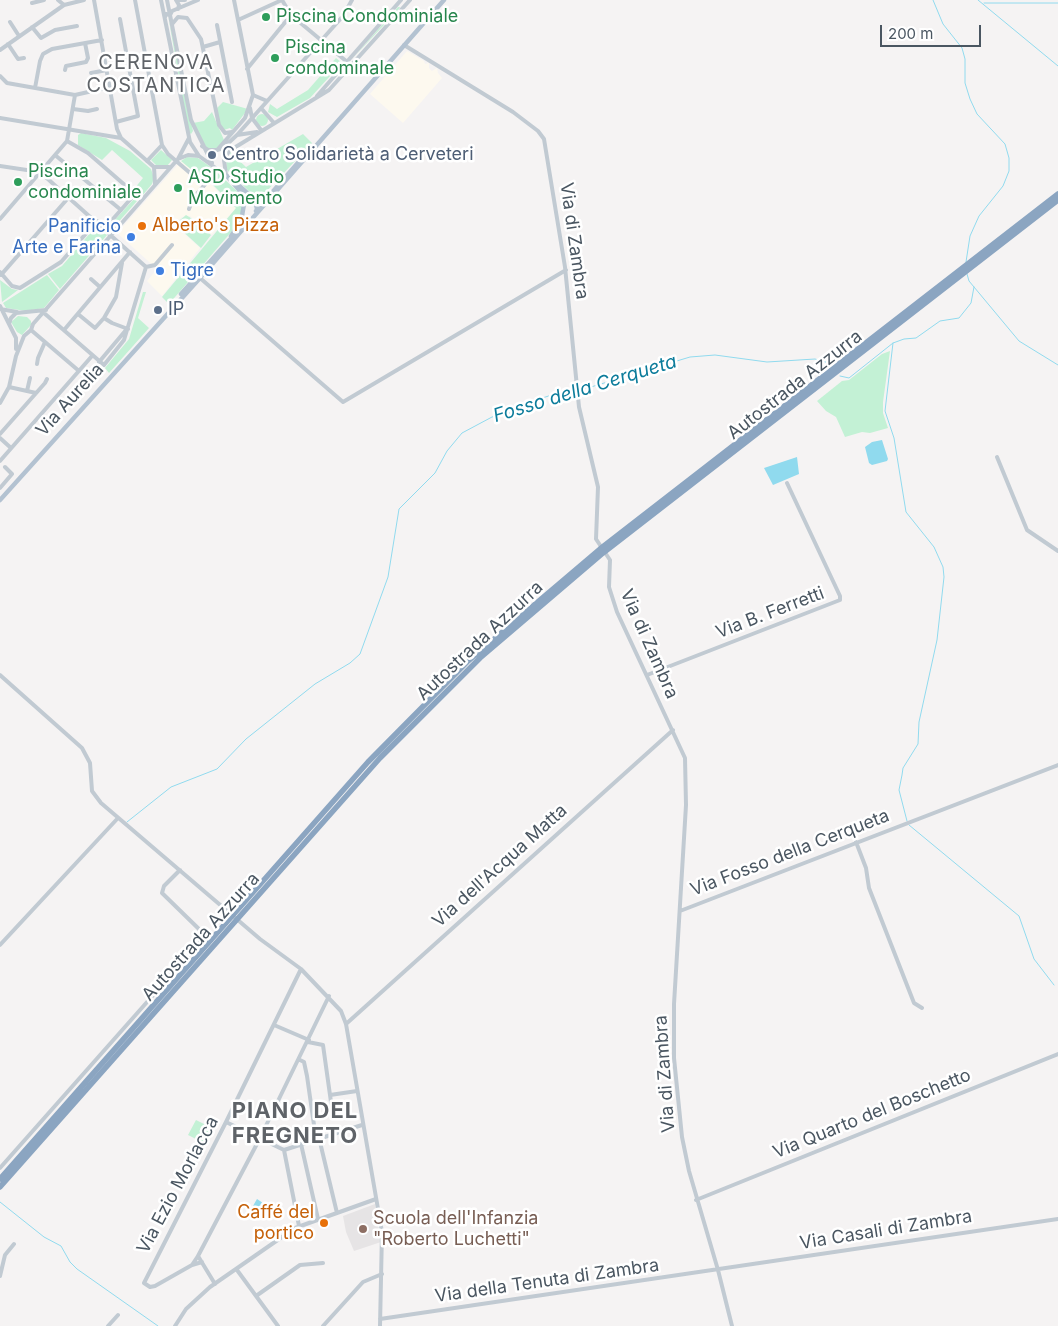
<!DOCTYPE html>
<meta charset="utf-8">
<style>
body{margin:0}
#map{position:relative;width:1058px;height:1326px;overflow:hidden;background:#f5f3f3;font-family:Inter,sans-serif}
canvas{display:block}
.scale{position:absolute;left:880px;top:25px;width:101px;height:22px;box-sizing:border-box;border:2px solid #4a5661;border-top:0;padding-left:6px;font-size:15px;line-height:18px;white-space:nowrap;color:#4a5661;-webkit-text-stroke:4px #fff;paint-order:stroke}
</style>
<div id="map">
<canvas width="1058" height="1326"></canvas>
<div class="scale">200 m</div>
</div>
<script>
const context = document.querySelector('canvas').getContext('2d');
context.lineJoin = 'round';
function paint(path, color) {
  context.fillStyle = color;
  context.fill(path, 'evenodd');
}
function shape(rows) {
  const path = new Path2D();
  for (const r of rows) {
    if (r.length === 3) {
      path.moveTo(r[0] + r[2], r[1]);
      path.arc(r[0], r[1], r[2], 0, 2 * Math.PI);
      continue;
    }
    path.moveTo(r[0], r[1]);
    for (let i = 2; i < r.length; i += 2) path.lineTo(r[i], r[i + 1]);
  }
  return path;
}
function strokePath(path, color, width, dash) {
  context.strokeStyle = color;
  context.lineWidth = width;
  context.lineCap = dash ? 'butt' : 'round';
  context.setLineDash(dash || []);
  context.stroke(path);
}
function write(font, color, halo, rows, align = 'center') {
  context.font = font + ' Inter,sans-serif';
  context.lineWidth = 5;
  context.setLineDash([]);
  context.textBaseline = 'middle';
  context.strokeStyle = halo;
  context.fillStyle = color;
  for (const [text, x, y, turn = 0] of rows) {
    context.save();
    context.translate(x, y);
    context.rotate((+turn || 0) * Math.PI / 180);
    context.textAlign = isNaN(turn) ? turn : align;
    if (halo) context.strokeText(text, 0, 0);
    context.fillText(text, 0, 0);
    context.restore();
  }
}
const commercial = shape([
 [407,51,424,61,425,64,429,63,429,68,432,71,437,68,438,73,442,78,403,123,370,94],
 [181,161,199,176,202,176,236,208,212,235,190,216,182,217,179,220,179,229,200,248,162,296,147,281,157,269,117,233]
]);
const education = shape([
 [375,1204,381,1242,354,1251,346,1232,343,1216]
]);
const green = shape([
 [398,7,400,7,399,9,351,60],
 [168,15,193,131,191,134,188,131],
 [336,58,342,63,310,98,277,117,268,112,270,104,277,109,308,90],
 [223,102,248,109,232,130,230,128,224,130,220,124,217,108],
 [212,112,224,140,217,149,207,149,193,123,204,121],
 [262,120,6],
 [81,133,106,138,130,151,151,169,154,178,152,184,142,196,134,189,143,178,112,150,102,160,78,145,78,135],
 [303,134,312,143,264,194,253,195,227,170,226,159,230,157,230,152,246,167],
 [161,150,172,160,167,166,156,165,151,160],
 [187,157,198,158,215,170,205,178,199,176,181,161],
 [218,173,238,192,243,204,240,219,233,230,169,304,162,297,236,208,209,181],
 [134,199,137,201,114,227,111,224],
 [186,215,194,220,211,235,201,248,179,228,179,221],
 [96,226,107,235,60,289,48,274,62,266],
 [47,275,59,290,44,308,26,311,6,308,3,303],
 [0,280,12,289,18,290,2,302],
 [143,292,146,292,138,318,149,328,109,373,105,368,129,339],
 [18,316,27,317,31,321,31,325,22,335,17,332,11,322],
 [890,351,883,402,883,413,888,428,870,433,862,432,845,437,836,417,826,411,817,401,842,381,849,380,882,354],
 [196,1120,212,1128,204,1143,188,1135]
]);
const water = shape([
 [882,440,888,459,887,461,872,465,869,463,865,447,872,442],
 [797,457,799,474,773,485,764,468],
 [257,1199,263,1203,256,1215,250,1211]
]);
const stream = shape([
 [933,0,943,24,962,48,965,59,965,83,970,99,977,114,1005,144,1009,158,1009,171,1003,186,979,216,970,236,966,262],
 [978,0,1058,66],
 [984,3,1058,3],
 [967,274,969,281,1019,341,1058,365],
 [893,343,885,411,894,438,906,512,934,547,943,567,944,577,937,640,919,722,918,744,903,768,902,775,899,790,907,821],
 [840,376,849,378,893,343,904,339,916,338,940,321,959,318,971,303,974,287],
 [127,822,171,787,217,769,246,739,315,684,350,663,360,654,388,577,399,509,435,473,447,451,462,433,492,417,510,413,536,400,558,393,581,390,690,357,715,355,767,362,815,359,829,363],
 [909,825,1019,916,1034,959,1054,985],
 [0,1202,44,1237,61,1246,70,1262,77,1269,158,1326]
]);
const minor = shape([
 [58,0,64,5],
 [94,0,117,129,121,138,154,167,169,167],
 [135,0,162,145,168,154,204,185],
 [161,0,190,142,199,156,224,174],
 [167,0,191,120,212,163],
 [176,0,179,5,178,9],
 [177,0,185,0],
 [282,0,291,15,346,61],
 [32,3,44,0],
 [165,17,166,14,170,15,172,11,198,0],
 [238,20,282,0],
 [10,22,19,36],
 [173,23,178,17,187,18,201,39,219,125,225,133,232,132],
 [217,25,232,102],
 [32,27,41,38,55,30,77,26],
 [8,44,18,59,24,58],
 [404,45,513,112,538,131,544,139,565,267,579,407,598,487,596,539,610,560,609,587,617,612,685,758,686,805,674,1004,674,1058,682,1137,689,1171,718,1270,732,1326],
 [203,47,220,42],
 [0,50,64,5,84,0],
 [128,65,146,62],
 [247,69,291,15],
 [65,70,66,66,86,62,88,58,85,43],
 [91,73,107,70],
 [0,76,7,83,75,95,110,87],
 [35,88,40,61,43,54,52,49,102,40],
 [253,95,267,101],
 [317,96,401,0],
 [250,108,252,118,261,130],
 [261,108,274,123],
 [73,109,88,111,97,109],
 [0,118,121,138],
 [116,122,138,116,120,19],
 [237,135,257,132],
 [67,141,88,153,142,200],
 [202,146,208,150,217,150,223,148,237,135,343,16,352,0],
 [218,149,245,118,253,95,234,0],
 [55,155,121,210],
 [178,159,188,155,199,156],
 [147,161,162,145],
 [0,166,40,172,146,267,124,340,104,365,44,313],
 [154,167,155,184],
 [226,175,224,160,229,151,329,90,410,0],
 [189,209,193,198,218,170],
 [0,219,67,141,75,95],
 [105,228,135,194],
 [146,267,155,265,172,245],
 [0,272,12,286,20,288,61,262,97,221],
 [1,275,69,197],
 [200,278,343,402,566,270],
 [91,279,100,287],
 [0,306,16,338,16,349],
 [0,309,17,312],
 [78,314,95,328,104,318,116,297,122,263],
 [104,318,112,323,128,329],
 [9,324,11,318,16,313,46,310],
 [31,330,79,371],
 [64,330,130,252],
 [16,356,24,336,31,330,33,324,178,159,189,138],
 [99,362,126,330],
 [37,364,38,358,45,342],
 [9,387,36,393],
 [27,391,30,378],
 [0,403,9,387,16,356],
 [0,434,45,383,47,379],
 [0,438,11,448],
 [997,457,1027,530,1058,551],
 [0,461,92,356],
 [0,488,12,474,5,467],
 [0,675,82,748,90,763,92,791,101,803,260,939,301,969,341,1011,346,1024,382,1232,380,1326],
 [647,675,840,600,840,596,787,483],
 [856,842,866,868,869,888,914,1003,922,1008],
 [680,911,1058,765],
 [0,945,118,818],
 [346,1024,673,730],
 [274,1025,309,1040],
 [308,1042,323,1045,330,1095,357,1091],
 [300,1060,304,1062,307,1076,316,1139],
 [330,1095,332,1109],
 [226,1122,284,1150,362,1125],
 [319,1138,337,1213],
 [301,1144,318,1219],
 [284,1150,299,1226],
 [0,1168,202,940,202,932,162,893,164,886,180,870],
 [696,1200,1058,1054],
 [198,1256,259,1140,329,996],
 [202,1262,192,1265,198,1256,215,1284],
 [192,1265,155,1286,150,1287,144,1283,226,1122,301,969],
 [237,1270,278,1326],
 [0,1276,5,1255,14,1244],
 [256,1296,300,1265,323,1263],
 [380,1319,1058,1219],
 [108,1326,118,1315],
 [175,1326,186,1309,210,1287,295,1228,376,1199],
 [323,1326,363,1282,382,1274]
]);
const major = shape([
 [227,176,241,192,244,204,241,222,231,236],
 [236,183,255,200,257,209],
 [253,196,259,197,269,193],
 [256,211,310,149],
 [181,294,234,235],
 [0,500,200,278,444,0]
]);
const highway = shape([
 [0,1179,368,762,467,662,600,549,1058,194],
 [0,1187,380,758,480,658,603,553,1058,200]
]);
const markers = [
 [266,17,5,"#2e9e5b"],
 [275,58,5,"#2e9e5b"],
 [212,155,5,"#5c6f8a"],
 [18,182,5,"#2e9e5b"],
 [178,188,5,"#2e9e5b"],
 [142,226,5,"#e8710a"],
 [131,237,5,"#3f7fe0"],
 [160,271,5,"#3f7fe0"],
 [158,310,5,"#5c6f8a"],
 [324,1223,5,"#e8710a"],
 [363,1229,5,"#8d6e63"]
];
const leisureNames = [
 ["Piscina Condominiale",276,17],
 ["Piscina",285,48],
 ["condominale",285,69],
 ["Piscina",28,172],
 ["condominiale",28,193],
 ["ASD Studio",188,178],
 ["Movimento",188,199]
];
const serviceNames = [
 ["Centro Solidarietà a Cerveteri",222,155],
 ["IP",168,310]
];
const foodNames = [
 ["Alberto's Pizza",152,226],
 ["Caffé del",314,1213,"right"],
 ["portico",314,1234,"right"]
];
const shopNames = [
 ["Panificio",121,227],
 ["Arte e Farina",121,248],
 ["Tigre",170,271,"left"]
];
const streetNames = [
 ["Via di Zambra",574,241,82],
 ["Autostrada Azzurra",795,385,-38],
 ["Via Aurelia",70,400,-48],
 ["Via B. Ferretti",770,613,-21],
 ["Autostrada Azzurra",480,641,-43],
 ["Via di Zambra",649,644,66],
 ["Via Fosso della Cerqueta",790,853,-21],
 ["Via dell'Acqua Matta",500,866,-42],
 ["Autostrada Azzurra",201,937,-48],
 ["Via di Zambra",665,1074,-94],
 ["Via Quarto del Boschetto",872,1114,-22],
 ["Via Ezio Morlacca",178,1185,-62],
 ["Via Casali di Zambra",886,1230,-9],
 ["Via della Tenuta di Zambra",547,1281,-8]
];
const educationNames = [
 ["Scuola dell'Infanzia",373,1219],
 ["\"Roberto Luchetti\"",373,1240]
];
const waterNames = [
 ["Fosso della Cerqueta",585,389,-17]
];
const quarterNames = [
 ["CERENOVA",156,63],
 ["COSTANTICA",156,86]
];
const districtNames = [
 ["PIANO DEL",295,1111],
 ["FREGNETO",295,1136]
];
paint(commercial, '#fdf9ef');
paint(education, '#e6e4e5');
paint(green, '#c3f1d5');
paint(water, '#90daee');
strokePath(stream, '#90daee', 1);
strokePath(minor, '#c1cad2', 4);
strokePath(major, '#b3c2d1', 4.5);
strokePath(highway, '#8ba5c1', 5.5);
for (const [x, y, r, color] of markers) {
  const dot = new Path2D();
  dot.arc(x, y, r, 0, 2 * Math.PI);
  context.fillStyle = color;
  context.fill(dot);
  strokePath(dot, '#fff', 2);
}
write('18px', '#27864d', '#fff', leisureNames, 'left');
write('18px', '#4e5e75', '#fff', serviceNames, 'left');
write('18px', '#c56008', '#fff', foodNames, 'left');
write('18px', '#366cbe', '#fff', shopNames, 'right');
write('18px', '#4a5661', '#fff', streetNames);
write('18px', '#785e54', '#fff', educationNames, 'left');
write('italic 19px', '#0c7c9b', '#fff', waterNames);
context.letterSpacing = '1px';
write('20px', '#5f6368', '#fff', quarterNames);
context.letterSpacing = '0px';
context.letterSpacing = '1px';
write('bold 22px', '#5f6368', '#fff', districtNames);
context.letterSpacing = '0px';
</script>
